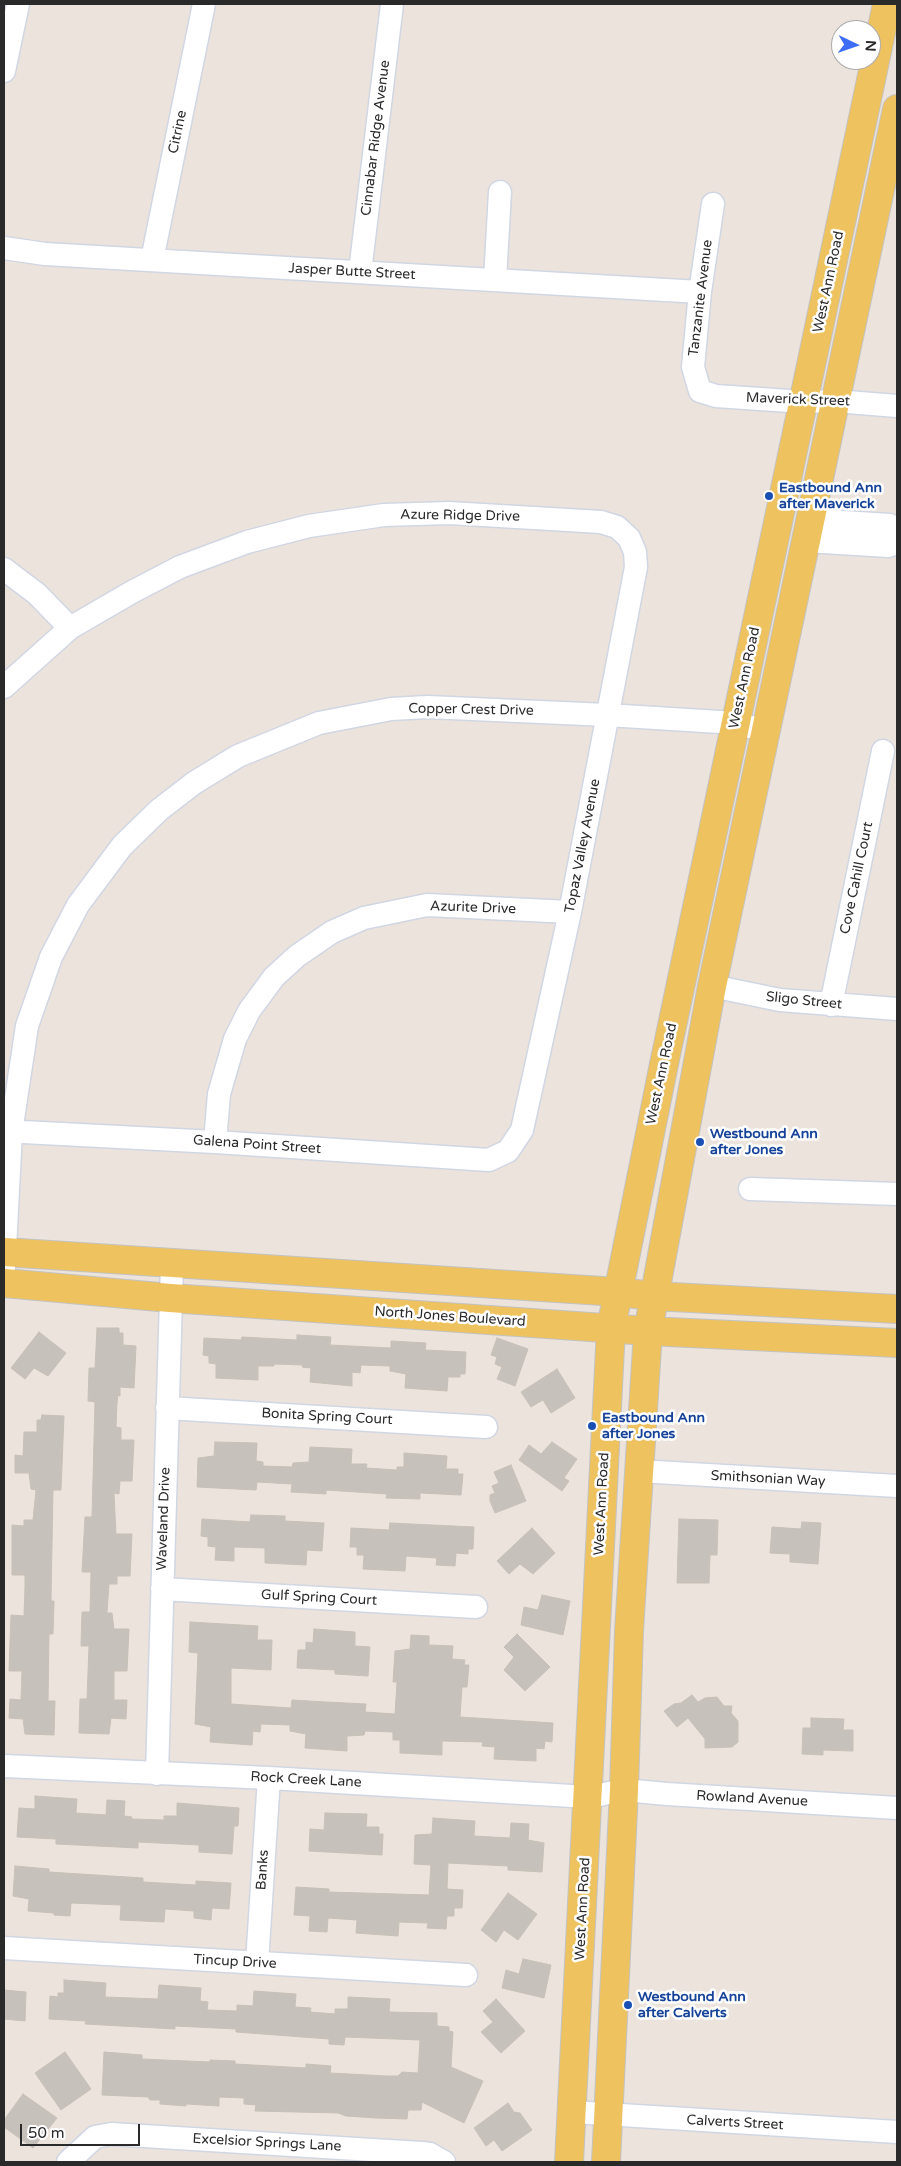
<!DOCTYPE html>
<style>
body{margin:0}
#map{position:relative;width:901px;height:2166px;overflow:hidden;background:#ece4dc;font-family:"Varela Round",sans-serif}
canvas{display:block}
.frame{position:absolute;inset:0;border:5px solid #2a2a2a;pointer-events:none}
.north{position:absolute;left:831px;top:20px;width:50px;height:50px;box-sizing:border-box;background:#fff;border:1px solid #aaa;border-radius:50%;rotate:93deg;font-size:14px;font-weight:700;line-height:20px;text-align:center;color:#2a2a2a}
.north::after{content:'';display:block;margin:auto;width:18px;height:22px;background:#3e6ef7;clip-path:polygon(50% 0,100% 100%,50% 72%,0 100%)}
.scale{position:absolute;left:20px;top:2124px;width:120px;height:22px;box-sizing:border-box;border:2px solid #2a2a2a;border-top:0;padding-left:6px;font-size:15px;line-height:18px;white-space:nowrap;color:#2a2a2a;-webkit-text-stroke:4px #fff;paint-order:stroke}
</style>
<div id="map">
<canvas width="901" height="2166"></canvas>
<div class="frame"></div>
<div class="north">N</div>
<div class="scale">50 m</div>
</div>
<script>
const context = document.querySelector('canvas').getContext('2d');
context.lineJoin = 'round';
function paint(path, color) {
  context.fillStyle = color;
  context.fill(path, 'evenodd');
}
function shape(rows) {
  const path = new Path2D();
  for (const r of rows) {
    path.moveTo(r[0], r[1]);
    for (let i = 2; i < r.length; i += 2) path.lineTo(r[i], r[i + 1]);
  }
  return path;
}
function strokePath(path, color, width, dash) {
  context.strokeStyle = color;
  context.lineWidth = width;
  context.lineCap = dash ? 'butt' : 'round';
  context.setLineDash(dash || []);
  context.stroke(path);
}
function write(font, color, halo, rows, align = 'center') {
  context.font = font + ' "Varela Round",sans-serif';
  context.lineWidth = 5;
  context.setLineDash([]);
  context.textBaseline = 'middle';
  context.strokeStyle = halo;
  context.fillStyle = color;
  for (const [text, x, y, turn = 0] of rows) {
    context.save();
    context.translate(x, y);
    context.rotate((+turn || 0) * Math.PI / 180);
    context.textAlign = isNaN(turn) ? turn : align;
    if (halo) context.strokeText(text, 0, 0);
    context.fillText(text, 0, 0);
    context.restore();
  }
}
const building = shape([
 [97,1328,119,1328,119,1333,123,1333,123,1345,136,1346,134,1388,120,1387,120,1396,118,1395,117,1403,116,1427,121,1428,121,1440,134,1440,132,1481,120,1481,119,1494,114,1493,116,1534,132,1534,130,1576,117,1576,117,1584,109,1584,107,1613,112,1613,114,1629,129,1629,127,1671,114,1671,114,1700,127,1700,126,1719,111,1718,109,1734,79,1733,80,1699,87,1699,89,1646,81,1646,82,1612,90,1612,91,1572,82,1572,85,1517,92,1517,95,1402,88,1401,89,1368,95,1368,97,1328],
 [39,1332,66,1353,48,1376,34,1368,25,1379,11,1368,39,1332],
 [297,1335,331,1337,330,1345,391,1348,391,1341,426,1343,425,1350,466,1352,465,1374,460,1374,460,1377,448,1377,447,1391,405,1388,406,1374,390,1371,390,1366,361,1365,360,1373,352,1372,352,1386,310,1382,311,1368,302,1367,303,1365,274,1364,274,1366,258,1366,258,1380,216,1378,216,1364,209,1363,209,1356,203,1355,204,1338,241,1340,242,1337,297,1340,297,1335],
 [497,1338,528,1349,515,1386,497,1379,502,1367,495,1364,497,1357,491,1355,497,1338],
 [557,1369,575,1398,551,1413,543,1400,531,1407,521,1392,557,1369],
 [42,1415,64,1416,61,1490,53,1490,51,1601,54,1601,53,1634,49,1634,48,1701,55,1701,54,1735,25,1734,23,1719,9,1718,10,1699,21,1700,22,1671,9,1671,11,1615,24,1616,25,1587,25,1575,12,1575,12,1525,24,1526,24,1520,33,1520,36,1490,31,1489,29,1473,15,1473,15,1455,23,1456,24,1432,37,1432,37,1420,41,1420,42,1415],
 [215,1442,257,1443,256,1461,263,1462,263,1466,292,1467,293,1463,309,1462,310,1447,352,1449,351,1464,367,1464,366,1468,397,1470,397,1467,404,1467,404,1453,447,1456,446,1469,458,1469,458,1474,463,1474,461,1495,420,1493,420,1499,386,1498,387,1494,326,1490,326,1494,291,1492,292,1484,257,1482,256,1490,197,1487,198,1458,214,1456,215,1442],
 [552,1442,577,1459,564,1478,569,1481,562,1491,519,1460,529,1445,541,1454,552,1442],
 [511,1465,526,1501,495,1513,490,1501,490,1495,495,1493,492,1486,499,1483,494,1472,511,1465],
 [251,1515,285,1516,285,1521,324,1523,322,1551,307,1550,306,1565,265,1563,265,1548,234,1547,234,1561,215,1560,216,1547,208,1546,208,1537,201,1536,202,1519,250,1522,251,1515],
 [679,1519,718,1520,717,1555,710,1555,709,1583,677,1583,679,1519],
 [802,1522,821,1523,818,1564,790,1562,790,1554,770,1553,772,1527,801,1529,802,1522],
 [390,1523,474,1527,473,1549,468,1549,468,1554,456,1553,455,1566,436,1565,437,1558,406,1556,405,1571,363,1569,364,1555,357,1555,357,1547,350,1547,351,1528,389,1530,390,1523],
 [532,1528,555,1553,533,1574,520,1564,509,1574,497,1561,532,1528],
 [542,1595,570,1601,563,1635,521,1625,524,1607,538,1610,542,1595],
 [190,1622,258,1626,257,1640,272,1640,271,1670,231,1668,231,1704,291,1708,292,1700,326,1702,366,1704,365,1712,395,1714,397,1682,393,1682,395,1651,410,1649,411,1635,429,1636,429,1645,453,1646,452,1659,465,1660,464,1665,469,1665,467,1687,462,1687,460,1717,553,1723,552,1742,545,1741,544,1749,536,1748,536,1761,494,1759,495,1747,482,1746,483,1742,442,1741,442,1755,400,1753,400,1740,393,1740,393,1732,365,1731,364,1735,347,1736,347,1751,305,1748,306,1734,290,1731,290,1725,261,1724,260,1732,253,1731,252,1745,210,1742,211,1727,195,1724,198,1653,189,1652,190,1622],
 [314,1629,355,1632,355,1646,370,1647,368,1676,335,1674,335,1670,297,1668,298,1650,306,1650,306,1642,313,1643,314,1629],
 [517,1634,550,1667,525,1691,504,1670,514,1657,504,1647,517,1634],
 [692,1695,698,1702,705,1698,717,1697,724,1706,732,1706,731,1713,738,1721,738,1742,732,1747,705,1748,705,1739,688,1718,677,1727,664,1711,674,1704,681,1703,692,1695],
 [811,1718,844,1719,843,1730,853,1730,853,1751,823,1750,823,1755,802,1754,803,1728,811,1728,811,1718],
 [35,1796,77,1799,76,1813,106,1815,107,1800,125,1801,124,1816,132,1817,131,1819,164,1820,164,1816,177,1816,177,1803,239,1808,238,1826,234,1826,232,1854,199,1852,199,1845,138,1842,138,1848,56,1844,56,1839,17,1837,19,1808,35,1809,35,1796],
 [325,1813,367,1814,366,1827,379,1827,379,1834,383,1834,382,1855,309,1851,310,1829,324,1830,325,1813],
 [433,1818,475,1821,474,1836,510,1838,511,1823,529,1824,528,1840,544,1843,542,1872,508,1870,508,1866,448,1863,447,1889,463,1890,462,1908,454,1908,454,1916,447,1916,446,1929,427,1928,428,1923,399,1922,398,1936,356,1933,357,1920,328,1918,327,1932,309,1931,310,1916,294,1915,296,1887,329,1889,329,1892,429,1895,431,1865,414,1864,415,1835,432,1834,433,1818],
 [15,1866,49,1869,49,1872,143,1878,143,1882,196,1885,196,1881,231,1883,229,1909,212,1908,211,1920,194,1918,194,1911,165,1909,164,1922,120,1920,121,1905,71,1903,70,1916,54,1915,54,1913,28,1911,29,1899,13,1896,15,1866],
 [508,1893,537,1914,518,1940,504,1930,496,1942,481,1930,508,1893],
 [523,1959,551,1965,544,1998,502,1988,506,1970,519,1974,523,1959],
 [64,1980,106,1983,105,1997,158,1999,159,1985,201,1988,200,2001,208,2002,207,2010,237,2011,237,2005,253,2006,254,1991,296,1994,295,2007,311,2008,310,2012,335,2014,335,2009,348,2009,348,1997,390,1999,389,2012,437,2013,437,2026,449,2027,449,2031,453,2032,451,2067,483,2081,464,2123,422,2102,421,2110,408,2110,407,2119,376,2118,346,2116,338,2113,255,2111,256,2105,244,2104,244,2098,219,2097,219,2106,186,2104,186,2106,160,2104,160,2100,150,2100,148,2097,102,2095,104,2052,142,2055,142,2059,210,2062,210,2060,235,2061,235,2064,306,2068,306,2064,331,2066,330,2073,387,2076,398,2076,402,2072,418,2073,420,2040,345,2037,344,2045,329,2044,329,2039,236,2032,236,2029,175,2026,175,2029,85,2024,86,2021,49,2019,50,1996,58,1997,58,1993,64,1993,64,1980],
 [4,1990,26,1992,25,2021,4,2019,4,1990],
 [496,1999,525,2031,501,2053,481,2032,493,2022,483,2011,496,1999],
 [65,2052,91,2089,61,2110,35,2073,65,2052],
 [23,2094,57,2118,33,2148,4,2127,4,2120,23,2094],
 [508,2103,514,2112,520,2113,532,2130,502,2151,494,2140,486,2146,474,2128,508,2103]
]);
const minor = shape([
 [4,71,18,4],
 [713,204,700,292,693,367,700,391,716,396,804,402,835,401,897,406],
 [4,248,45,254,700,292],
 [152,260,204,4],
 [360,272,392,4],
 [495,280,500,192],
 [811,520,890,525,897,529],
 [806,541,889,546,897,542],
 [4,569,37,594,70,628],
 [4,687,70,628,132,592,180,567,247,542,309,526,384,515,449,513,601,522,617,527,629,538,635,552,636,567,570,912,522,1130,508,1151,489,1160,215,1142,4,1131],
 [712,986,780,1000,897,1009],
 [831,1005,883,751],
 [215,1142,219,1094,235,1039,249,1011,274,977,297,956,332,932,364,918,427,905,570,912],
 [750,1189,897,1194],
 [4,1268,11,1132,27,1026,51,957,78,905,122,846,159,810,194,783,238,756,319,723,391,709,428,707,607,715,736,723,766,731],
 [167,1408,486,1427],
 [639,1471,897,1486],
 [162,1589,476,1607],
 [4,1766,269,1778,589,1797,624,1790,667,1794,897,1808],
 [157,1774,172,1264],
 [4,1948,466,1975],
 [257,1963,269,1778],
 [572,2112,897,2132],
 [68,2162,95,2137,111,2134,422,2153,430,2154,444,2162]
]);
const major = shape([
 [4,1252,618,1292,653,1296,897,1309],
 [4,1283,170,1298,648,1331,897,1343],
 [569,2162,611,1328,664,1064,887,4],
 [606,2162,624,1790,629,1631,648,1331,712,986,897,109]
]);
const markers = [
 [769,496,5,"#1a4fb4"],
 [700,1142,5,"#1a4fb4"],
 [592,1426,5,"#1a4fb4"],
 [628,2005,5,"#1a4fb4"]
];
const streetNames = [
 ["Citrine",178,132,-78],
 ["Cinnabar Ridge Avenue",376,138,-83],
 ["Jasper Butte Street",352,272,3],
 ["West Ann Road",829,282,-78],
 ["Tanzanite Avenue",701,298,-83],
 ["Maverick Street",798,400,2],
 ["Azure Ridge Drive",460,516,1],
 ["West Ann Road",745,678,-78],
 ["Copper Crest Drive",471,710,1],
 ["Topaz Valley Avenue",583,846,-79],
 ["Cove Cahill Court",857,878,-78],
 ["Azurite Drive",473,908,2],
 ["Sligo Street",804,1001,6],
 ["West Ann Road",662,1074,-78],
 ["Galena Point Street",257,1145,4],
 ["North Jones Boulevard",450,1317,4],
 ["Bonita Spring Court",327,1417,3],
 ["Smithsonian Way",768,1479,3],
 ["West Ann Road",602,1504,-87],
 ["Waveland Drive",164,1519,-88],
 ["Gulf Spring Court",319,1598,3],
 ["Rock Creek Lane",306,1780,3],
 ["Rowland Avenue",752,1799,3],
 ["Banks",263,1870,-86],
 ["West Ann Road",583,1909,-87],
 ["Tincup Drive",235,1962,3],
 ["Calverts Street",735,2123,3],
 ["Excelsior Springs Lane",267,2143,3]
];
const transitNames = [
 ["Eastbound Ann",779,488],
 ["after Maverick",779,504],
 ["Westbound Ann",710,1134],
 ["after Jones",710,1150],
 ["Eastbound Ann",602,1418],
 ["after Jones",602,1434],
 ["Westbound Ann",638,1997],
 ["after Calverts",638,2013]
];
paint(building, '#c7c1bc');
strokePath(building, '#c7c0b6', 1);
strokePath(minor, '#d1d6e3', 25);
strokePath(major, '#c3c3c3', 30);
strokePath(minor, '#fff', 22);
strokePath(major, '#eec25e', 28);
for (const [x, y, r, color] of markers) {
  const dot = new Path2D();
  dot.arc(x, y, r, 0, 2 * Math.PI);
  context.fillStyle = color;
  context.fill(dot);
  strokePath(dot, '#fff', 2);
}
write('14px', '#2a2a2a', '#fff', streetNames);
write('bold 14px', '#164399', '#fff', transitNames, 'left');
</script>
